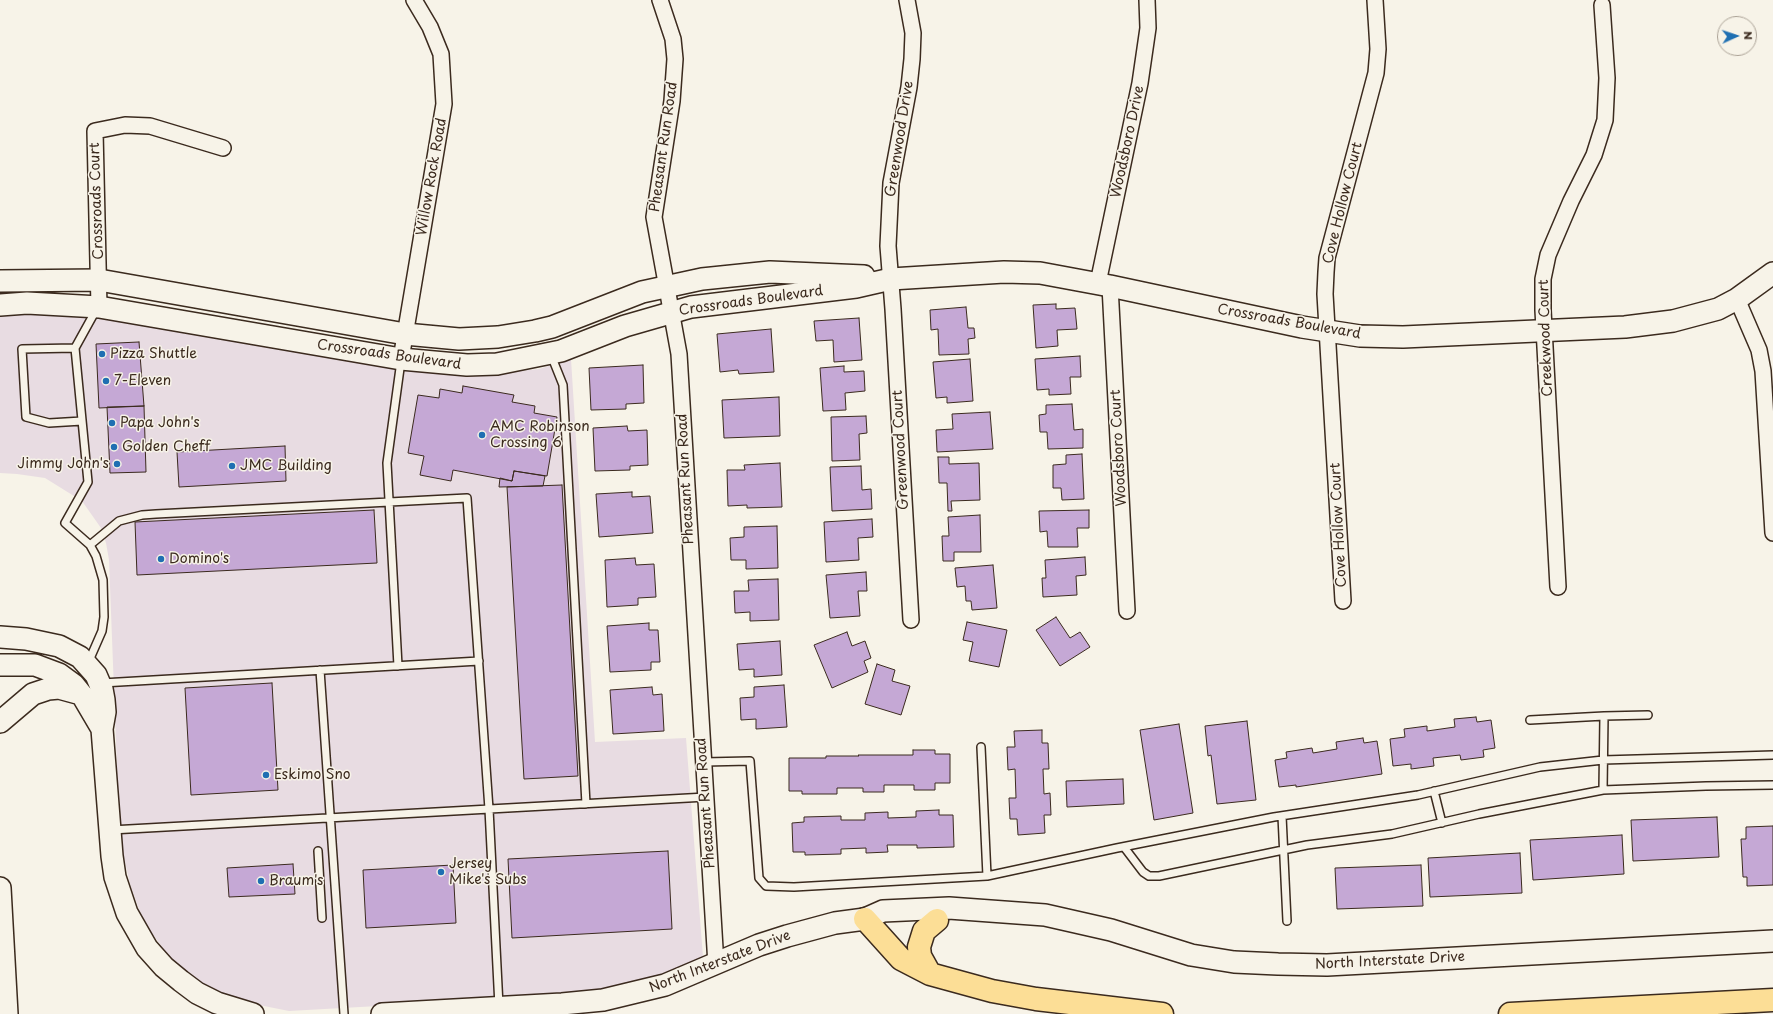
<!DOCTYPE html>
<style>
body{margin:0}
#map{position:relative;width:1773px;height:1014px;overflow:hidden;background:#f7f3e8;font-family:"Playpen Sans",sans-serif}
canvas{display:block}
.north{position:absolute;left:1717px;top:16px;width:40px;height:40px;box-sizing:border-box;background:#f7f3e8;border:1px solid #aca397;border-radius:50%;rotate:87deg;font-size:11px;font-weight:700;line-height:16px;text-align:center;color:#3b2a1e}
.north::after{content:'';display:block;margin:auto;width:14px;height:18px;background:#1f6fb2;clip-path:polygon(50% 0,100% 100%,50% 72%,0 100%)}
</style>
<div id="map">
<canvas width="1773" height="1014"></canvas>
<div class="north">N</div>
</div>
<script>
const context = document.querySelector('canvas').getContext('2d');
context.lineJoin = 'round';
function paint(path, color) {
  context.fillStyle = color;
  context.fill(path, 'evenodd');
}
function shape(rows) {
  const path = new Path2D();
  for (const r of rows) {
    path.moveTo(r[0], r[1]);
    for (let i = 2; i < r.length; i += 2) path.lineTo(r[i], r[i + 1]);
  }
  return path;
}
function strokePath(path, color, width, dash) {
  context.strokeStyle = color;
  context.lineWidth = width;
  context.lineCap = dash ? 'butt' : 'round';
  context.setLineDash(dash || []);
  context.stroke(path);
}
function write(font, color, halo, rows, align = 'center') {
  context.font = font + ' "Playpen Sans",sans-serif';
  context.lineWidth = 3;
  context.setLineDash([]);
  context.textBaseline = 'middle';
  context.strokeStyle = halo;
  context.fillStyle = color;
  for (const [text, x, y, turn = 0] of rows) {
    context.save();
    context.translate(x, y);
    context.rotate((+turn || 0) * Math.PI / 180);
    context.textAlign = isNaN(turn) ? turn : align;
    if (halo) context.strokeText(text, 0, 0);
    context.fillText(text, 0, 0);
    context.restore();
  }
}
const built = shape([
 [0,312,81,313,475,375,539,369,571,359,595,742,686,738,703,957,696,965,666,977,592,994,289,1011,239,1001,212,990,192,980,173,962,143,921,130,884,123,853,118,794,109,560,106,543,101,528,82,501,45,478,17,474,0,473]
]);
const building = shape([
 [1056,304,1056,309,1075,308,1077,329,1057,330,1058,346,1036,348,1033,305,1056,304],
 [966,307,968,328,974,328,975,338,968,339,969,354,939,355,938,329,931,330,930,310,966,307],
 [859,318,862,360,834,362,833,340,816,341,814,321,859,318],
 [771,329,774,372,739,374,738,370,720,372,717,334,771,329],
 [139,342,144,406,99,408,96,344,139,342],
 [1080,356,1081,377,1070,377,1071,394,1049,395,1049,389,1037,390,1035,359,1080,356],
 [970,359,973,401,947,403,947,397,936,398,933,362,970,359],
 [643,365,644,403,626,404,626,409,591,410,589,368,643,365],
 [844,366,844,372,864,371,865,391,845,393,846,410,823,411,820,368,844,366],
 [463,386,514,395,512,402,535,406,534,413,557,417,547,476,514,471,512,481,453,470,451,481,420,475,424,456,408,453,418,395,439,398,440,389,462,393,463,386],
 [779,397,780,436,724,438,722,400,779,397],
 [1072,404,1074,430,1083,429,1083,448,1048,449,1047,432,1040,432,1039,415,1046,414,1046,405,1072,404],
 [144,406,146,472,110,473,107,407,144,406],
 [990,412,993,449,937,452,936,430,953,429,952,414,990,412],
 [866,416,867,433,859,434,860,460,832,461,831,417,866,416],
 [627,426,628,431,647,430,648,465,630,466,630,470,595,471,593,428,627,426],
 [285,446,286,481,179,487,177,452,285,446],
 [1082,454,1084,499,1062,500,1061,488,1053,488,1053,465,1066,464,1066,455,1082,454],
 [938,457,949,457,949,464,979,463,980,500,951,501,952,511,948,511,947,483,939,483,938,457],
 [780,463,782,507,747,508,747,505,728,506,727,470,745,470,744,465,780,463],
 [861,466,862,490,871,489,872,509,832,511,830,467,861,466],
 [514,471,545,476,543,486,499,487,500,478,512,481,514,471],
 [562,485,578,776,524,779,507,487,562,485],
 [632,492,632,497,650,496,653,533,599,537,596,494,632,492],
 [374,510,377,563,137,575,135,522,374,510],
 [1089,510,1089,528,1077,528,1078,547,1048,547,1047,531,1040,532,1039,511,1089,510],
 [980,515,981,552,954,552,954,561,943,561,942,536,949,536,948,517,980,515],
 [872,519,873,537,858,538,859,560,826,562,824,522,872,519],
 [777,526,778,568,746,569,746,560,731,560,730,538,744,537,744,527,777,526],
 [1085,557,1086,575,1076,576,1077,595,1043,597,1042,578,1046,578,1045,560,1085,557],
 [635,558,636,565,654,564,656,597,638,598,638,605,607,607,605,560,635,558],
 [993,565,997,608,972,610,971,601,966,601,965,586,957,587,955,568,993,565],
 [866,572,867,591,858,591,860,616,830,618,826,575,866,572],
 [778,579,779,620,750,621,750,612,735,613,734,591,749,591,748,580,778,579],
 [1056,617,1070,638,1080,632,1090,647,1060,666,1036,630,1056,617],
 [967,622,1007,630,999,667,969,661,973,642,963,640,967,622],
 [649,623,649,630,658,630,660,662,651,662,651,670,610,672,607,626,649,623],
 [847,632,852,646,865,641,871,658,864,661,868,672,832,688,814,645,847,632],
 [780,641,782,675,754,677,754,669,739,670,737,644,780,641],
 [877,664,895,670,892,681,910,686,901,715,865,704,877,664],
 [272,683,278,790,191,795,185,688,272,683],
 [784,685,787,727,756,729,756,719,741,720,740,698,754,697,754,687,784,685],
 [652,687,653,695,662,694,664,731,613,734,610,690,652,687],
 [1476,717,1477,722,1491,720,1495,748,1483,750,1484,757,1461,760,1460,755,1433,758,1434,766,1411,769,1411,764,1393,766,1390,739,1405,737,1404,729,1427,726,1427,731,1455,727,1454,719,1476,717],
 [1247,721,1256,800,1217,804,1211,755,1208,756,1205,726,1247,721],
 [1179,724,1193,813,1154,820,1140,730,1179,724],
 [1042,730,1042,743,1048,743,1049,769,1043,769,1044,794,1050,793,1051,815,1044,815,1045,833,1018,835,1017,819,1010,819,1009,798,1016,798,1015,769,1008,770,1007,747,1015,747,1014,731,1042,730],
 [1363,738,1364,743,1377,741,1382,774,1296,787,1296,785,1279,787,1275,760,1287,758,1286,752,1312,748,1313,753,1337,749,1336,742,1363,738],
 [913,750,935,750,935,754,950,754,950,783,935,783,935,790,914,790,914,785,884,785,884,792,863,792,863,788,837,788,837,794,802,794,802,791,789,791,789,758,826,758,826,756,859,756,858,755,913,755,913,750],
 [1123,779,1124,804,1067,807,1066,781,1123,779],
 [939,810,939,815,953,815,954,847,917,848,917,845,887,845,888,852,866,853,866,848,841,849,841,854,805,855,805,852,793,852,792,823,804,822,804,817,841,816,841,820,865,820,865,813,888,812,888,818,916,817,916,811,939,810],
 [1717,817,1719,857,1633,861,1631,820,1717,817],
 [1773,826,1773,885,1747,886,1747,877,1743,877,1741,839,1746,839,1746,827,1773,826],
 [1622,835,1624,874,1533,880,1530,840,1622,835],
 [668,851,672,929,512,938,508,859,668,851],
 [1520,853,1522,893,1430,897,1428,858,1520,853],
 [293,864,295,894,229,897,227,868,293,864],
 [453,865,456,923,366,928,363,870,453,865],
 [1421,865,1423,906,1337,909,1335,868,1421,865]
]);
const lane = shape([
 [75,348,22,349,26,417,49,423,82,421],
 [551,355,563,385,586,804],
 [90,545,65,523,88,482,75,348,96,310],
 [88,663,102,631,104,617,103,580,96,556,90,545,119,521,142,515,156,514,467,498,489,809,499,1006],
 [398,666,387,463,401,361],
 [320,670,344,1014],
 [102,683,479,661],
 [1604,716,1648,715],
 [1530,720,1604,716,1603,790],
 [981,747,987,876],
 [704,762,750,761,759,878,766,886,794,887,987,876,1117,848,1274,817,1418,795,1540,767,1603,760,1773,755],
 [1434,791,1442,823],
 [1282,816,1287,921],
 [111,830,706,797],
 [1124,847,1143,872,1149,876,1159,876,1307,845,1392,834,1479,814,1603,790,1706,786,1773,785],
 [318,851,322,918]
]);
const street = shape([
 [660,0,673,39,675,59,672,101,654,217,679,354,716,965],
 [907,0,913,33,912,59,909,87,891,183,888,246,893,309,911,620],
 [1098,283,1140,83,1148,28,1147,0],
 [1110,286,1127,611],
 [1737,299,1759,350,1763,371,1773,533],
 [99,307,95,131,125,125,150,126,223,148],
 [401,359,444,104,441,54,430,27,414,0],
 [1558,587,1543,310,1543,279,1548,255,1571,201,1594,155,1605,120,1607,78,1602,5],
 [1343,601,1325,294,1326,272,1327,258,1376,73,1378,49,1375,0]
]);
const secondary = shape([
 [0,281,99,280,405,334,459,339,498,337,535,331,552,327,642,292,702,279,770,272,864,276],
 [0,305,27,303,99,307,401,359,467,365,497,364,561,351,625,326,691,307,856,287,891,279,1004,272,1040,273,1110,286,1302,327,1360,336,1403,337,1625,327,1673,321,1718,309,1737,299,1773,273],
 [0,637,26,639,59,646,80,657,96,675,102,689,104,700,105,712,102,729,112,856,115,877,127,913,147,948,164,967,181,981,197,993,217,1003,253,1014],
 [0,665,35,665,59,674,74,685,82,695,102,729],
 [0,722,33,694,48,689,59,688,81,694],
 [0,888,7,1014],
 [382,1014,562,1004,603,1000,665,985,759,945,787,936,835,923,865,919,883,911,949,908,1045,915,1111,930,1191,955,1234,962,1278,964,1327,965,1773,941]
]);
const highway = shape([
 [865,919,901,959,930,974,992,991,1036,999,1162,1014],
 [930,974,920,956,919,947,924,931,937,920],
 [1510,1014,1773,1000]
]);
const markers = [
 [102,354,4,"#1f6fb2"],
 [106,381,4,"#1f6fb2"],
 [112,423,4,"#1f6fb2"],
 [482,435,4,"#1f6fb2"],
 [114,447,4,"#1f6fb2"],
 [117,464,4,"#1f6fb2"],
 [232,466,4,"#1f6fb2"],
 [161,559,4,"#1f6fb2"],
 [266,775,4,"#1f6fb2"],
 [441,872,4,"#1f6fb2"],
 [261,881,4,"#1f6fb2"]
];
const streetNames = [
 ["Greenwood Drive",900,139,-81],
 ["Woodsboro Drive",1128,142,-78],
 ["Pheasant Run Road",664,147,-82],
 ["Willow Rock Road",432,177,-80],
 ["Crossroads Court",97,201,-92],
 ["Cove Hollow Court",1343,203,-76],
 ["Crossroads Boulevard",751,301,-8],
 ["Crossroads Boulevard",1289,322,10],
 ["Creekwood Court",1546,338,-92],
 ["Crossroads Boulevard",389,355,8],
 ["Woodsboro Court",1119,448,-93],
 ["Greenwood Court",901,450,-93],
 ["Pheasant Run Road",686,479,-93],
 ["Cove Hollow Court",1339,525,-93],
 ["Pheasant Run Road",706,803,-94],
 ["North Interstate Drive",1390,961,-3],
 ["North Interstate Drive",720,962,-21]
];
const poiNames = [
 ["Pizza Shuttle",110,354],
 ["7-Eleven",114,381],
 ["Papa John's",120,423],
 ["AMC Robinson",490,427],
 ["Crossing 6",490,443],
 ["Golden Cheff",122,447],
 ["Jimmy John's",109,464,"right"],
 ["JMC Building",240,466],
 ["Domino's",169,559],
 ["Eskimo Sno",274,775],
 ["Jersey",449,864],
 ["Mike's Subs",449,880],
 ["Braum's",269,881]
];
paint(built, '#e8dce2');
paint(building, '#c5a8d5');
strokePath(building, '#3b2a1e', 1);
strokePath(lane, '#3b2a1e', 10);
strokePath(street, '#3b2a1e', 18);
strokePath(secondary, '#3b2a1e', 24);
strokePath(highway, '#3b2a1e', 25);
strokePath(lane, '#f7f3e8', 7);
strokePath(street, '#f7f3e8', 15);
strokePath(secondary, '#f7f3e8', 21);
strokePath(highway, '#fcde96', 22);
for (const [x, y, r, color] of markers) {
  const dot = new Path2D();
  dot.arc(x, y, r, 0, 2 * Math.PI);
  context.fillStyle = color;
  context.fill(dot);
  strokePath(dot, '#f7f3e8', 1.5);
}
write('14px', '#3b2a1e', '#f7f3e8', streetNames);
write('14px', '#3b2a1e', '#f7f3e8', poiNames, 'left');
</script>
